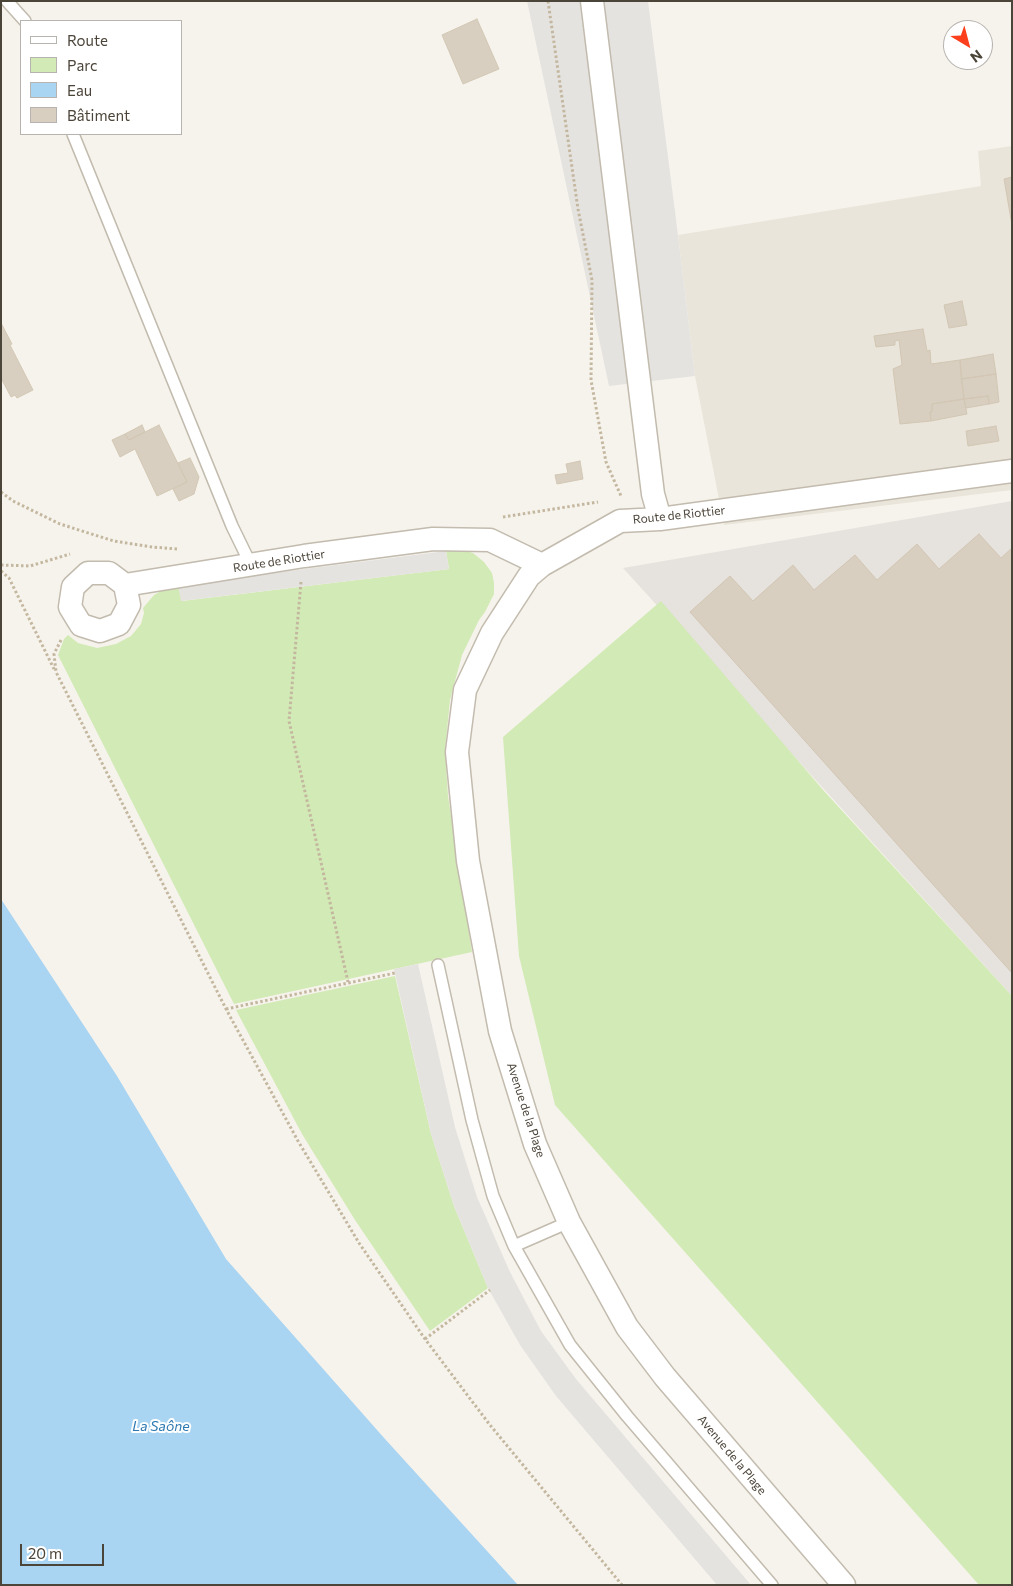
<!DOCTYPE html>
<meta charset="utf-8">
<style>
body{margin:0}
#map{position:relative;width:1013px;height:1586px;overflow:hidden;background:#f6f3ec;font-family:Commissioner,sans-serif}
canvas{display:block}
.frame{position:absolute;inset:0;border:2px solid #4b4439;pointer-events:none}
.legend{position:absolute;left:20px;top:20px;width:162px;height:115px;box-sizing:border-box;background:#fff;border:1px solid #b7b4b0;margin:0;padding:6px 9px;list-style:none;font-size:15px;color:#4b4439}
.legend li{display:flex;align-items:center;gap:10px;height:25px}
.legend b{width:25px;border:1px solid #b7b4b0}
.north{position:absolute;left:943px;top:20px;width:50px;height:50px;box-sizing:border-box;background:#fff;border:1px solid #b7b4b0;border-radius:50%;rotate:143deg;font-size:14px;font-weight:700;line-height:20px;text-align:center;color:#4b4439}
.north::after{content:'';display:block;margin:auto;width:18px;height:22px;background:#fc3f1d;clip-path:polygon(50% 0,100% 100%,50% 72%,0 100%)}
.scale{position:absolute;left:20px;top:1544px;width:84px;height:22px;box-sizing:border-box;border:2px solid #4b4439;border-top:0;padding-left:6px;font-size:15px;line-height:18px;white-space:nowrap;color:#4b4439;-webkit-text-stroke:4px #fff;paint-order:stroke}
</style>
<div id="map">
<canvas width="1013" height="1586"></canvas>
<div class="frame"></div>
<ul class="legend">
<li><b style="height:6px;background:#fff"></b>Route</li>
<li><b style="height:14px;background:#d2eab5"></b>Parc</li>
<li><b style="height:14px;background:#a9d4f2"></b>Eau</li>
<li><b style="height:14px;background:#d8cfc1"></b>Bâtiment</li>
</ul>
<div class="north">N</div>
<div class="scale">20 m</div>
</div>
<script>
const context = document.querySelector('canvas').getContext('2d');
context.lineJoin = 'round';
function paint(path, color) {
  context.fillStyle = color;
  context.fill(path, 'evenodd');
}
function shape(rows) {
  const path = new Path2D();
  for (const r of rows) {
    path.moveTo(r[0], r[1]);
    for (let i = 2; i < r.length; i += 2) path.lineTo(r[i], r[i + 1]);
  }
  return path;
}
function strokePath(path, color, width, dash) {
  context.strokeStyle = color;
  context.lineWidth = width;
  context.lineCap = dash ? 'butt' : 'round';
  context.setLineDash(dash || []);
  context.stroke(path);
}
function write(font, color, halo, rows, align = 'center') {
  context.font = font + ' Commissioner,sans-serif';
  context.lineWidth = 4;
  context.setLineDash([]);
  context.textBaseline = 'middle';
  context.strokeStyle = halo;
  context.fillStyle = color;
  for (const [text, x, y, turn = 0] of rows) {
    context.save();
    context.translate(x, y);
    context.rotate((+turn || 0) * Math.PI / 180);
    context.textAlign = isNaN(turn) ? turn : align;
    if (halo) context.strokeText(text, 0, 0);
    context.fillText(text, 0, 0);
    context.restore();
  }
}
const residential = shape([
 [1012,146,1012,490,724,525,695,376,678,235,981,186,978,151]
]);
const industrial = shape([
 [1012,501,1012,996,623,568]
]);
const green = shape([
 [460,549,473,553,484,562,492,573,494,583,494,594,485,612,479,620,462,655,450,700,445,750,448,796,472,952,234,1004,58,655,64,639,68,635,78,643,97,648,116,644,131,636,141,624,144,613,143,608,154,595,168,587,178,585,182,601,449,569,446,551],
 [661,601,824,791,1012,996,1012,1585,979,1585,555,1105,519,956,503,737],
 [395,976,431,1134,454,1206,488,1288,430,1331,355,1220,302,1134,236,1010]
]);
const parking = shape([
 [527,1,648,1,678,235,695,376,609,386],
 [446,551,449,569,181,601,178,585],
 [418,964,455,1127,477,1197,510,1272,541,1331,576,1379,751,1585,717,1585,556,1396,520,1345,488,1288,454,1206,431,1134,394,969]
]);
const water = shape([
 [1,899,117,1076,226,1259,385,1439,518,1585,1,1585]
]);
const building = shape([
 [477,19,499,69,463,84,442,35,477,19],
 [1012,177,1012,225,1004,179,1012,177],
 [962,301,967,325,949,328,944,305,962,301],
 [1,323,12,344,10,345,33,390,17,398,15,395,11,397,1,378,1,323],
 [923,329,927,351,930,350,931,364,960,360,964,399,932,404,932,412,930,412,931,421,900,424,893,369,902,365,899,340,895,341,895,345,876,347,874,336,923,329],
 [993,354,996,374,961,379,960,360,993,354],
 [996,374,999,402,989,404,988,396,964,399,961,379,996,374],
 [988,396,989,404,966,408,964,399,988,396],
 [964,399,967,414,931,421,930,412,932,412,932,404,964,399],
 [142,425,145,432,129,440,125,434,142,425],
 [159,425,187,482,157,496,135,449,120,457,112,440,125,434,129,440,159,425],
 [996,426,999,441,968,446,966,431,996,426],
 [190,458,199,477,194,494,179,501,173,489,187,482,178,463,190,458],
 [580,461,583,479,557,484,555,475,568,473,566,464,580,461],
 [979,534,1001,558,1012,548,1012,973,690,612,730,576,753,601,793,565,814,590,855,555,877,580,917,544,939,569,979,534]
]);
const path = shape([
 [548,1,578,209,592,280,591,380,606,462,621,496],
 [1,492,13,501,60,524,114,541,152,547,177,549],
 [503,517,598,502],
 [1,565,30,566,70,554],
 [1,571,9,578,54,669],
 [301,582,289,721,348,982],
 [61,640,54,654,56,672,226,1009,298,1141,359,1243,425,1339,490,1425,622,1585],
 [226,1009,395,973],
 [425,1339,490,1290]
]);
const service = shape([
 [7,1,25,21],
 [73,134,232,526,251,565],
 [438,965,472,1120,493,1196,514,1246,570,1345,627,1416,772,1585],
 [514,1246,569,1222]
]);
const minor = shape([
 [592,1,653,494,660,519],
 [125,585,129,605,119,624,100,631,81,625,70,607,73,587,88,573,109,573,125,585,304,556,433,539,490,540,542,565],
 [844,1585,665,1377,627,1327,569,1222,535,1144,500,1031,468,861,457,752,465,690,492,633,529,576,542,565,620,521,660,519,1012,471]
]);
const streetNames = [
 ["Route de Riottier",679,515,-6],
 ["Route de Riottier",279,561,-9],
 ["Avenue de la Plage",526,1110,72],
 ["Avenue de la Plage",732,1455,50]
];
const waterNames = [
 ["La Saône",161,1426]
];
paint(residential, '#eae5da');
paint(industrial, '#e6e2dd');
paint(green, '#d2eab5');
paint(parking, '#e5e3e0');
paint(water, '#a9d4f2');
paint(building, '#d8cfc1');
strokePath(building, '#d3c7b4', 1);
strokePath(service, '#c2bbae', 14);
strokePath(minor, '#c2bbae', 25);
strokePath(path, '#c4b79f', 3, [2.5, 2.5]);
strokePath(service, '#fff', 11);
strokePath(minor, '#fff', 22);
write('12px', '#4b4439', '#fff', streetNames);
write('italic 14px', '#2e7ab2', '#fff', waterNames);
</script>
